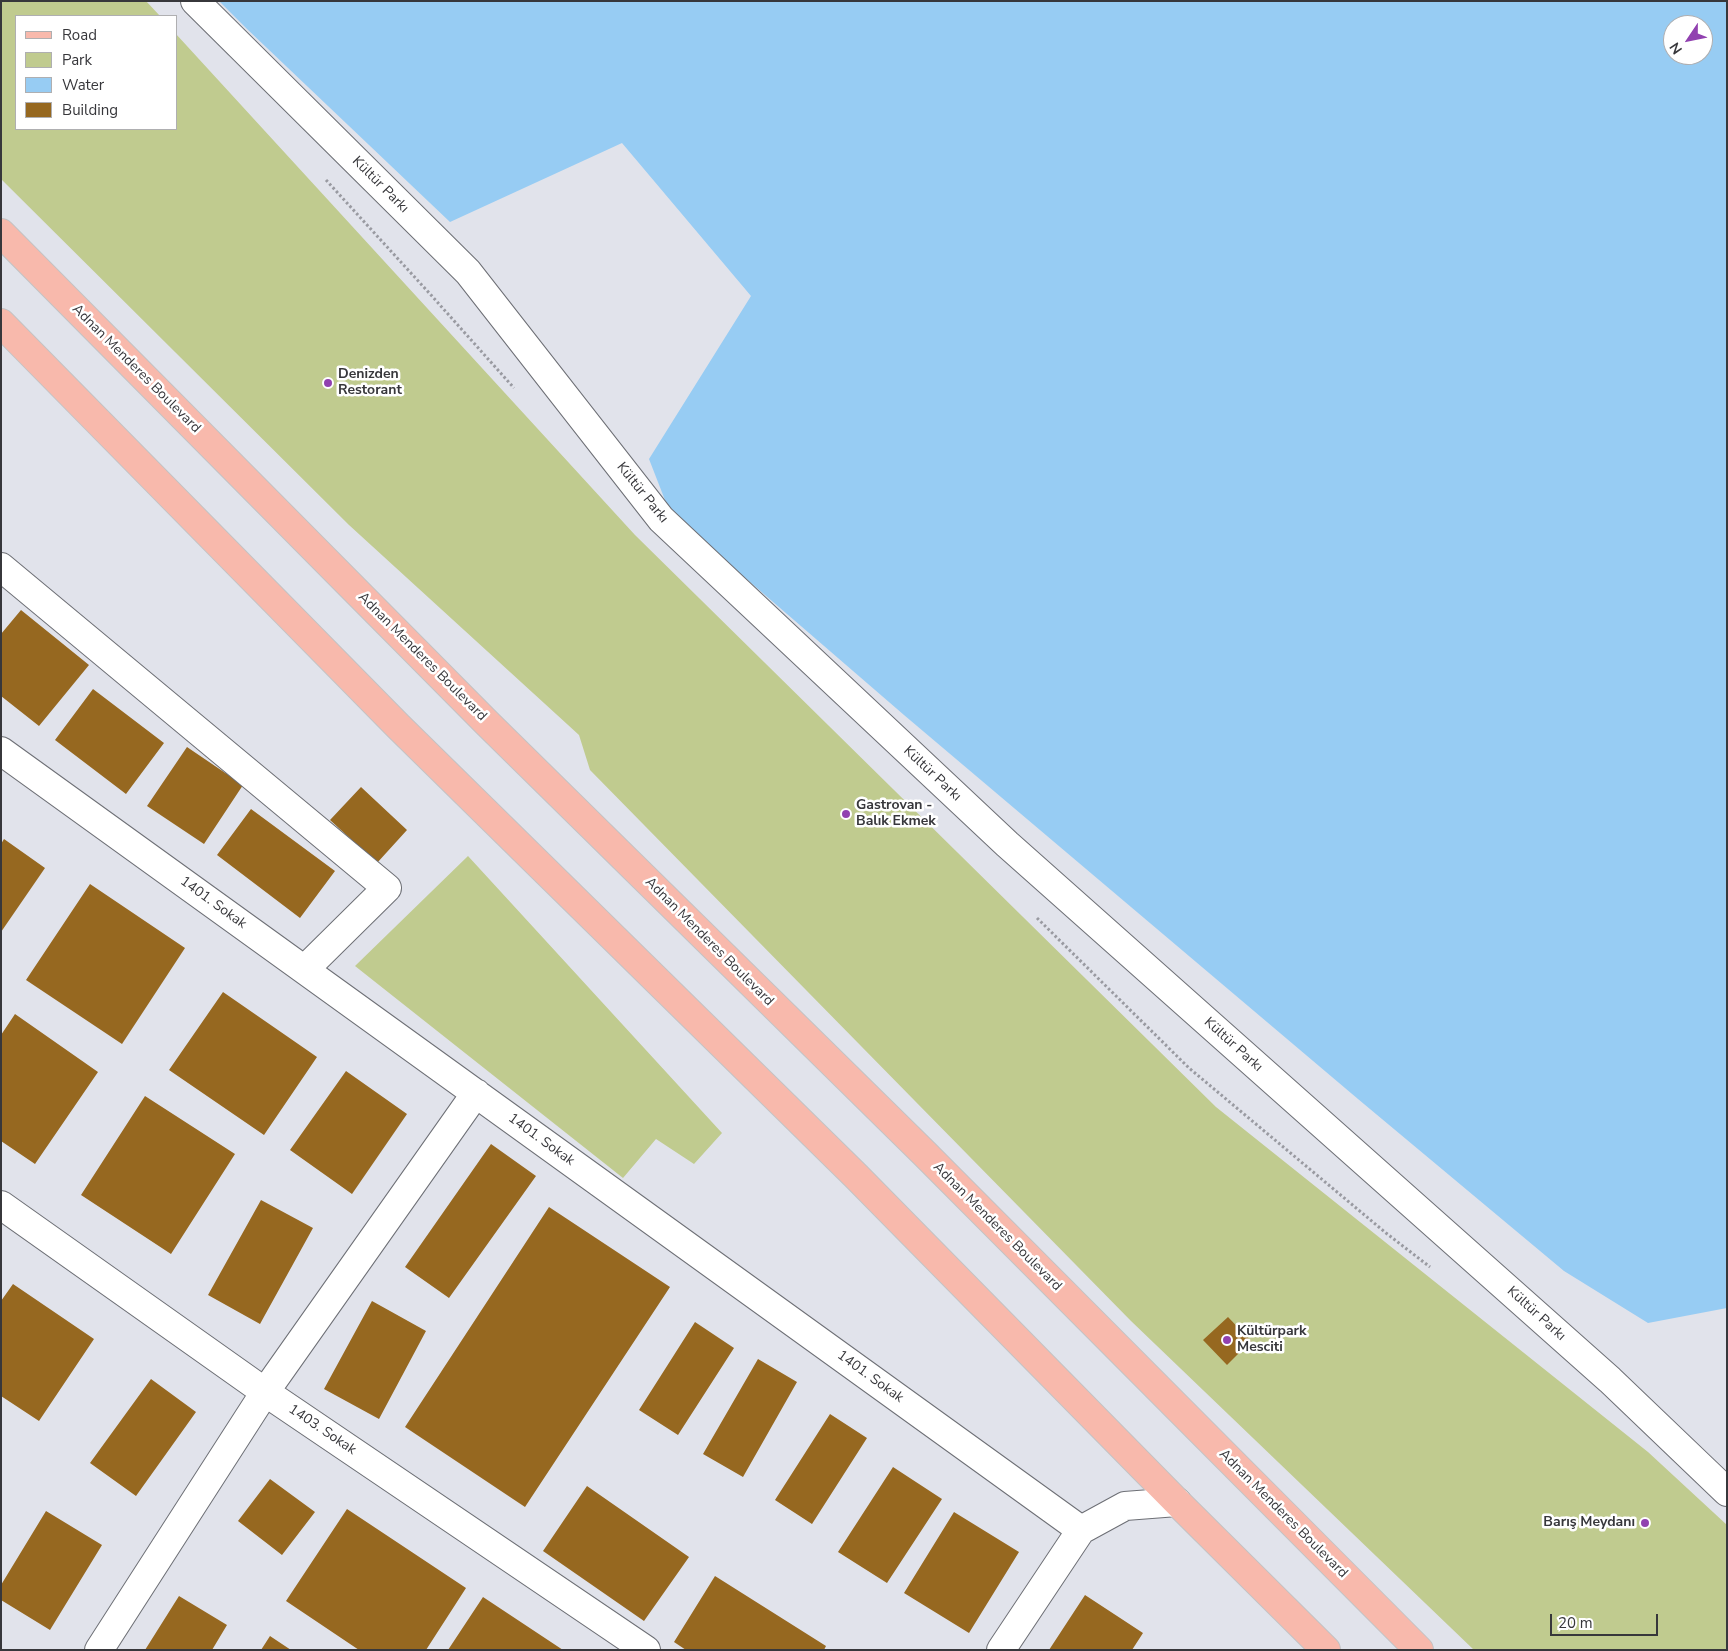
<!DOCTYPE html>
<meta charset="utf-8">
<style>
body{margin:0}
#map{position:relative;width:1728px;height:1651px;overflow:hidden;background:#e1e3eb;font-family:"Nunito Sans",sans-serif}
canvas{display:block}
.frame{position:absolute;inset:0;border:2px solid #37373b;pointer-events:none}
.legend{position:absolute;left:15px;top:15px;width:162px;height:115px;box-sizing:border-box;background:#fff;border:1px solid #afafb1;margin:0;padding:6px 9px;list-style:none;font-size:15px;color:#37373b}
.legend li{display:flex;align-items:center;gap:10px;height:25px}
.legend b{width:25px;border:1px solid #afafb1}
.north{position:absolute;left:1663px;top:15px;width:50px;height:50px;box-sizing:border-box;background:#fff;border:1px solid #afafb1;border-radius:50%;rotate:236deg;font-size:14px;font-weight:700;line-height:20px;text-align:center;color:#37373b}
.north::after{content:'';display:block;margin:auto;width:18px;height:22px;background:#9141b0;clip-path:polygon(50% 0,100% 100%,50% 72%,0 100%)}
.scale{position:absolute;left:1550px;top:1614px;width:108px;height:22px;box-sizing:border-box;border:2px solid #37373b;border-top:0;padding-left:6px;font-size:15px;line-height:18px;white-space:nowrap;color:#37373b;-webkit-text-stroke:4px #fff;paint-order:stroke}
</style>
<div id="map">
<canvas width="1728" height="1651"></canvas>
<div class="frame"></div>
<ul class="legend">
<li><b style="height:6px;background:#f8b9ac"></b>Road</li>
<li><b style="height:14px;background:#c0cb8f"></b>Park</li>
<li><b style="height:14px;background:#97ccf3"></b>Water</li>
<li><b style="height:14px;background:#966820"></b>Building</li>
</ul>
<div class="north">N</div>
<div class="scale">20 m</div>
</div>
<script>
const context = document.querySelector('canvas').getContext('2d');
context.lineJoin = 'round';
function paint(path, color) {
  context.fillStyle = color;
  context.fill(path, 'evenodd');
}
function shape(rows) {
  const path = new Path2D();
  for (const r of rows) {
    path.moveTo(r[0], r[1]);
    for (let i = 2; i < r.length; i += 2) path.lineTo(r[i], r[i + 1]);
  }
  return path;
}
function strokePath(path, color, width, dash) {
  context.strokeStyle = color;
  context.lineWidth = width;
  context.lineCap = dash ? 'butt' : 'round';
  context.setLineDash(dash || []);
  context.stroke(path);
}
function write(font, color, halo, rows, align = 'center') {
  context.font = font + ' "Nunito Sans",sans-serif';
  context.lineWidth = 5;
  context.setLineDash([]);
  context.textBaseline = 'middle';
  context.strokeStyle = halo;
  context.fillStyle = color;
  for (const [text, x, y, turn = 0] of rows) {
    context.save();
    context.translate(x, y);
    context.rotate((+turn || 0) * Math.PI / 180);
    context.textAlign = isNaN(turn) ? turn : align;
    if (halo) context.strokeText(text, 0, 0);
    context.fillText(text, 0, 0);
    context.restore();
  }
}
const green = shape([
 [1,1,146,1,160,16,16,16,16,129,176,129,176,34,635,535,1216,1107,1648,1452,1727,1525,1727,1650,1474,1650,1131,1321,590,770,579,735,349,525,1,179],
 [468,856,722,1133,694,1164,656,1139,623,1178,355,966]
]);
const water = shape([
 [219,1,1727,1,1727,1308,1648,1323,1564,1271,1358,1099,904,715,670,513,649,459,751,296,622,143,450,222,247,29],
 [1673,25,1703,25,1703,55,1673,55]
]);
const building = shape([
 [21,610,89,665,39,726,1,696,1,634],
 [93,689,164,743,126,794,55,740],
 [187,747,243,785,204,844,147,806],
 [361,787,407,830,377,863,330,820],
 [251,809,335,871,300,918,217,855],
 [4,839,45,868,1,932,1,844],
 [90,884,185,948,122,1044,26,980],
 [223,992,317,1057,264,1135,169,1070],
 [15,1014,98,1072,35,1164,1,1141,1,1035],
 [346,1071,407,1114,352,1194,290,1150],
 [145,1096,235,1154,171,1254,81,1195],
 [491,1144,536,1176,449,1298,405,1267],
 [261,1200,313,1228,260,1324,208,1295],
 [549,1207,670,1287,525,1507,405,1427],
 [13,1284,94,1339,39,1421,1,1396,1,1301],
 [372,1301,426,1331,379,1419,324,1389],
 [1228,1317,1251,1341,1227,1365,1203,1340],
 [695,1322,734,1348,678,1435,639,1410],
 [758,1359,797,1382,743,1477,703,1454],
 [151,1379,196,1412,136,1496,90,1463],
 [830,1414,867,1438,812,1524,775,1500],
 [893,1467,942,1499,887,1583,838,1552],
 [270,1479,315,1512,282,1555,238,1521],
 [587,1486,689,1557,644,1621,543,1551],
 [347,1509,466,1588,426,1650,359,1650,286,1601],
 [46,1511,102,1545,50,1630,1,1600,1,1585],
 [954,1512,1019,1552,969,1633,904,1593],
 [715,1576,826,1646,824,1650,686,1650,674,1642],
 [1085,1595,1143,1633,1132,1650,1049,1650],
 [179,1596,227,1625,212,1650,145,1650],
 [483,1597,563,1650,448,1650],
 [270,1636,291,1650,261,1650]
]);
const path = shape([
 [326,180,431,295,514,388],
 [1037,918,1189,1068,1386,1233,1430,1267]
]);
const pedestrian = shape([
 [195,1,468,272,661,519,1007,844,1610,1380,1727,1492]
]);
const minor = shape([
 [1,567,387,888,305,969],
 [1,751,1081,1530],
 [1,1205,265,1392,646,1650],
 [99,1650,265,1392,476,1093],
 [1001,1650,1081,1530,1125,1506,1177,1502]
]);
const primary = shape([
 [1,233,487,723,924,1153,1419,1650],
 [1,323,398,726,856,1176,1177,1502,1326,1650]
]);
const markers = [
 [328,383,5,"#9141b0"],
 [846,814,5,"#9141b0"],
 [1227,1340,5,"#9141b0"],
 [1645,1523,5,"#9141b0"]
];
const streetNames = [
 ["Kültür Parkı",380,185,45],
 ["Adnan Menderes Boulevard",136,369,45],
 ["Kültür Parkı",642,493,51],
 ["Adnan Menderes Boulevard",422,657,45],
 ["Kültür Parkı",932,774,43],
 ["1401. Sokak",213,903,36],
 ["Adnan Menderes Boulevard",709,942,45],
 ["Kültür Parkı",1233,1045,42],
 ["1401. Sokak",541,1140,36],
 ["Adnan Menderes Boulevard",997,1227,45],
 ["Kültür Parkı",1536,1314,42],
 ["1401. Sokak",870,1377,36],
 ["1403. Sokak",322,1430,34],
 ["Adnan Menderes Boulevard",1283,1514,45]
];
const poiNames = [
 ["Denizden",338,375],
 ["Restorant",338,391],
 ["Gastrovan -",856,806],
 ["Balık Ekmek",856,822],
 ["Kültürpark",1237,1332],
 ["Mesciti",1237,1348],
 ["Barış Meydanı",1635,1523,"right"]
];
paint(green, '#c0cb8f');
paint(water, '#97ccf3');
paint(building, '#966820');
strokePath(pedestrian, '#6d6f75', 30);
strokePath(minor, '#6d6f75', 30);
strokePath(primary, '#c3c3c4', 30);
strokePath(path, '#999aa1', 3, [2.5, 2.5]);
strokePath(pedestrian, '#fff', 28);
strokePath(minor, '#fff', 28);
strokePath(primary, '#f8b9ac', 28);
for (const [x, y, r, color] of markers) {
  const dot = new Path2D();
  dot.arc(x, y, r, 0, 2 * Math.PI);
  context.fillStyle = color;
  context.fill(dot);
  strokePath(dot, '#fff', 2);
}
write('14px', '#37373b', '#fff', streetNames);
write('bold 14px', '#37373b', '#fff', poiNames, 'left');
</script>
